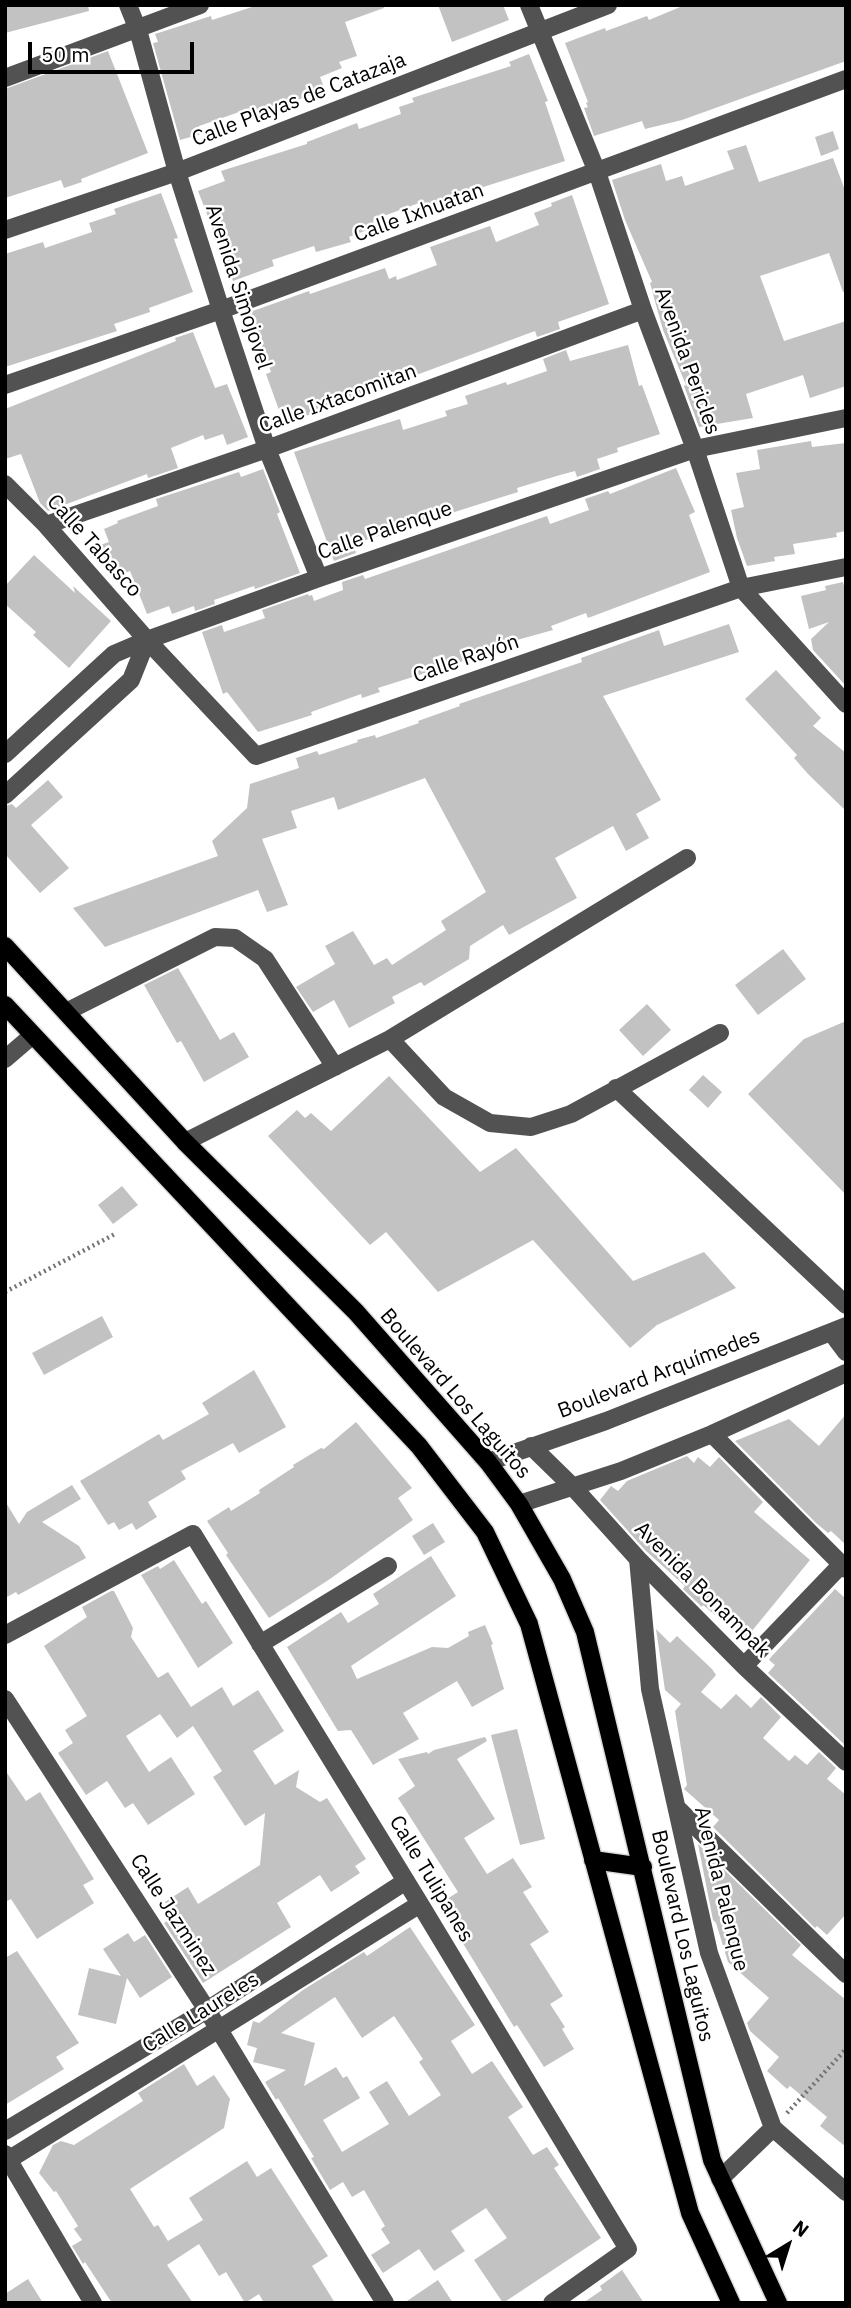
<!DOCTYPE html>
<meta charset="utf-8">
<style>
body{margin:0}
#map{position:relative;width:851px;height:2308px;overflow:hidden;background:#fff;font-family:"IBM Plex Sans",sans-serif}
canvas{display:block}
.frame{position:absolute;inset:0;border:7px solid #000;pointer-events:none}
.north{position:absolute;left:753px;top:2210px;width:70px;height:70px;-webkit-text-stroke:5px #fff;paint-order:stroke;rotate:38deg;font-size:19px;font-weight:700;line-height:28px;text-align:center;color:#000}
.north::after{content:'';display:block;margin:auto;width:24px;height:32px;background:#000;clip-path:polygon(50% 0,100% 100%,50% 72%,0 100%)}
.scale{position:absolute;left:28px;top:42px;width:166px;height:32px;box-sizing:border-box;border:4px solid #000;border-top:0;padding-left:9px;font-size:21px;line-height:24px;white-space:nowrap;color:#000;-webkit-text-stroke:5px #fff;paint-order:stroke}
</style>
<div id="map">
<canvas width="851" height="2308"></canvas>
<div class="frame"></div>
<div class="north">N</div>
<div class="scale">50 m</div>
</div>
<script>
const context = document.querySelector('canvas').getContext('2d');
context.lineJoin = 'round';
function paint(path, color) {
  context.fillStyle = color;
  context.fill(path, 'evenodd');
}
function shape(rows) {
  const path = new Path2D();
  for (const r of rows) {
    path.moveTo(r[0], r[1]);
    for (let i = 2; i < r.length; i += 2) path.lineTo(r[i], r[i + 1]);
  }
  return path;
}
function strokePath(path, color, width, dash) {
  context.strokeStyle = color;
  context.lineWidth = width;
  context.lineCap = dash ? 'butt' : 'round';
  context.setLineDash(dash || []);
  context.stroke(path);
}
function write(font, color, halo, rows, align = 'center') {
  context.font = font + ' "IBM Plex Sans",sans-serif';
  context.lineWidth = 5;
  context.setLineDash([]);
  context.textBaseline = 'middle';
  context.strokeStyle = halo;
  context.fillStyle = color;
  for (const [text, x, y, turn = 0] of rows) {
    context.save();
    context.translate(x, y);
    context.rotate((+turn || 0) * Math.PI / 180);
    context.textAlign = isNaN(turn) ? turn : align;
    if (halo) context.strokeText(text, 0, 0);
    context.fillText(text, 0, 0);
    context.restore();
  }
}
const building = shape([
 [5,5,88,5,89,11,5,33],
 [258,5,384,5,384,8,345,22,357,56,339,62,342,68,320,77,325,90,286,104,287,107,270,114,267,107,243,115,242,111,199,126,201,134,180,140,153,43,158,42,155,34,211,16,212,20],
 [438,5,503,5,509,20,452,42],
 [685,5,846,5,846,61,682,120,645,129,642,121,594,136,584,108,588,107,586,103,588,102,565,43,605,28,606,31,647,16,649,20],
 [108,51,148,153,81,179,82,182,64,188,61,180,5,198,5,89],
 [529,54,548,101,545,102,565,161,455,196,457,202,440,207,440,205,422,211,419,203,373,220,375,227,349,237,351,242,316,252,314,246,272,260,274,266,233,281,198,191,225,181,221,171,307,144,307,142,357,123,359,129,401,114,399,107,414,102,412,98,511,66,509,62],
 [833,131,839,149,821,156,815,137],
 [746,145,759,182,833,158,846,193,846,292,843,292,829,253,760,276,784,341,846,321,846,386,810,398,803,375,746,394,753,418,699,427,684,386,686,385,663,330,650,283,652,282,625,220,612,180,661,164,666,181,682,176,685,186,734,169,727,151],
 [161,193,178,238,174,239,193,292,149,308,150,312,114,324,117,331,5,367,5,254,43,242,45,248,92,232,89,223,116,214,114,209],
 [572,195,609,304,558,322,560,329,537,337,535,331,284,424,266,374,271,372,250,312,309,291,310,294,385,268,389,279,396,276,397,280,437,265,430,247,490,226,496,242,539,225,534,213,552,206,551,203],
 [193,332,215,388,227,384,248,437,227,445,223,434,205,440,203,435,171,448,178,468,148,478,147,474,48,511,40,503,21,454,5,459,5,409,176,341,175,338],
 [628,345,639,386,642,385,660,434,617,448,618,452,597,459,600,469,577,477,575,471,560,475,517,488,518,492,353,544,356,553,334,561,294,452,400,419,403,430,447,416,445,411,468,404,465,396,506,382,507,385,547,371,543,359,566,350,570,361],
 [811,441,812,447,846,443,846,531,836,533,837,537,793,544,795,554,774,557,775,561,747,566,737,538,731,510,744,507,736,473,760,469,757,450],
 [676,468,695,512,689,515,710,572,588,618,586,613,551,626,553,630,481,650,482,655,378,688,380,692,362,698,361,694,311,712,312,715,258,732,227,692,223,694,202,632,222,625,224,632,265,618,262,610,308,594,309,596,312,595,314,601,343,590,342,582,363,575,365,579,547,516,550,524,589,510,585,499,608,491,610,494],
 [263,469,280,512,277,514,300,573,255,589,254,586,214,600,215,604,195,611,194,606,172,614,169,606,147,614,130,571,112,578,100,545,109,542,104,529,118,523,117,521,158,506,156,499,239,472,241,477],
 [34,555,75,593,73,586,111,621,69,668,33,635,36,632,5,604,5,586],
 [843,582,846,594,846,686,813,650,811,639,829,622,809,629,801,596,826,590,825,586],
 [729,624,739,652,603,696,661,800,636,814,649,838,626,851,613,826,555,858,577,898,509,935,503,925,470,946,469,959,424,986,421,982,392,997,395,1003,349,1028,334,1000,313,1012,296,987,335,964,325,946,353,931,374,965,387,958,392,965,446,930,441,921,486,892,425,778,338,810,334,797,291,811,297,828,262,839,288,905,267,912,258,890,105,947,73,908,218,856,212,841,247,808,250,784,299,768,296,758,317,751,319,755,358,742,357,740,375,735,376,738,419,723,418,721,460,706,459,704,582,662,581,658,659,630,664,646],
 [776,670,821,718,813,726,846,753,846,811,808,774,794,758,797,755,745,699],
 [48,780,63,797,31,825,69,868,40,893,5,854,5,806,12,804,16,808],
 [783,949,806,979,758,1015,735,985],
 [178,968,220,1040,234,1032,249,1057,204,1082,181,1041,177,1043,144,985],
 [647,1004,671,1030,643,1056,619,1030],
 [846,1021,846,1195,748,1094,804,1039],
 [703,1075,722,1092,708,1108,689,1090],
 [389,1076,480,1172,516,1148,633,1281,704,1252,736,1288,657,1325,630,1348,533,1240,438,1292,386,1232,370,1245,268,1136,297,1110,305,1118,311,1113,331,1131],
 [122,1186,138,1205,113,1224,98,1205],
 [102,1316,113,1337,44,1375,32,1353],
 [254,1370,286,1427,239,1453,233,1443,181,1471,186,1479,148,1502,157,1517,136,1530,132,1523,119,1530,114,1522,108,1525,80,1481,159,1434,163,1440,209,1414,202,1403],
 [846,1414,846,1545,831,1531,828,1533,816,1523,735,1441,789,1419,819,1446],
 [356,1422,412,1488,398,1498,413,1520,327,1581,269,1618,226,1555,228,1553,207,1521,229,1507,231,1511,260,1493,259,1490,294,1467,293,1465,321,1448,324,1449],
 [687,1456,694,1463,698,1457,710,1467,719,1457,763,1502,754,1512,810,1560,747,1637,717,1612,715,1615,703,1605,702,1607,683,1589,685,1586,646,1551,600,1500,611,1486,618,1491,627,1481],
 [72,1485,81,1499,42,1522,79,1546,86,1558,18,1595,16,1592,5,1598,5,1501,19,1524,27,1512],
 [433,1523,445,1542,424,1555,412,1536],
 [431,1556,456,1596,351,1666,357,1679,432,1647,448,1648,469,1636,468,1632,485,1625,493,1644,491,1645,504,1689,472,1707,457,1681,403,1713,419,1739,373,1765,351,1730,338,1731,287,1647,341,1612,348,1623,379,1604,373,1594],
 [174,1560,202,1604,206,1601,233,1643,198,1668,141,1575,158,1566,160,1569],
 [835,1589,846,1599,846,1746,768,1673,775,1665,769,1660,771,1657],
 [111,1591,114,1591,133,1628,131,1637,158,1678,168,1672,191,1707,222,1687,233,1706,258,1690,284,1731,253,1751,275,1785,299,1770,296,1787,320,1802,327,1798,366,1859,355,1866,360,1873,331,1892,320,1875,277,1903,291,1927,203,1983,164,1923,174,1917,165,1902,188,1887,198,1904,260,1865,265,1813,245,1826,213,1777,222,1771,193,1726,177,1738,160,1714,126,1736,149,1772,171,1757,195,1794,148,1825,133,1803,125,1808,107,1781,86,1795,58,1753,73,1743,65,1730,87,1716,44,1646,87,1617,82,1607],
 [656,1629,670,1643,677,1636,712,1669,716,1675,701,1692,721,1709,736,1694,751,1708,761,1697,781,1717,763,1738,789,1761,795,1755,807,1765,819,1752,836,1768,827,1779,846,1795,846,1914,827,1935,817,1926,815,1928,713,1827,719,1820,684,1789,687,1785,675,1711,681,1704,665,1690],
 [517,1729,545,1839,520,1845,491,1735],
 [485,1737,487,1741,457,1759,495,1819,464,1838,487,1874,513,1858,532,1887,523,1892,549,1932,530,1944,563,1996,550,2004,565,2027,562,2029,574,2049,544,2067,517,2025,514,2027,439,1904,458,1892,398,1798,415,1786,398,1759,427,1752,428,1754,434,1750],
 [5,1770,26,1801,40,1792,94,1879,83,1885,94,1903,37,1939,11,1899,5,1902],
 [698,1844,801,1945,792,1955,846,2000,846,2147,820,2126,827,2117,790,2086,787,2089,767,2071,779,2057,750,2031,747,2023,769,1998,728,1962,716,1923,713,1920],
 [410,1927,475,2025,451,2041,472,2074,492,2061,523,2107,508,2117,533,2155,547,2147,559,2165,554,2168,601,2238,503,2303,474,2260,507,2238,486,2208,451,2231,465,2251,434,2271,419,2249,383,2273,371,2255,390,2243,381,2229,385,2226,364,2190,352,2197,343,2182,330,2190,311,2158,314,2157,278,2098,276,2100,265,2082,286,2070,253,2062,257,2048,247,2045,253,2021,259,2023,303,1990,364,1952,367,1956],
 [335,1997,362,2038,394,2016,423,2059,419,2062,441,2095,409,2116,387,2081,369,2092,389,2124,342,2152,323,2120,360,2098,347,2076,343,2078,336,2067,304,2086,315,2043,281,2033],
 [128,1933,134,1942,145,1935,172,1977,140,1998,127,1978,116,2024,78,2015,89,1968,121,1976,103,1949],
 [17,1951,79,2043,56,2057,64,2069,5,2105,5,1958],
 [184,2064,197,2086,214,2075,230,2099,224,2128,130,2189,154,2227,158,2225,168,2241,203,2220,189,2198,247,2161,257,2177,271,2168,328,2256,312,2266,335,2303,264,2303,259,2294,245,2303,226,2272,219,2276,199,2244,167,2265,193,2303,112,2303,85,2262,83,2264,72,2246,82,2240,74,2229,78,2226,56,2191,54,2192,39,2173,53,2145,61,2141,74,2145,143,2101,138,2093],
 [622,2270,644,2303,583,2303,602,2290,600,2286],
 [28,2279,43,2303,5,2303,5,2294],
 [438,2280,453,2303,404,2303]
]);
const path = shape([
 [5,1292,115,1234],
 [787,2113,846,2049]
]);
const minor = shape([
 [128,5,138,30,177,172,221,310,267,449,319,578],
 [529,5,597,172,643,310,695,449,741,588,846,704],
 [5,78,200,5],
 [5,230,177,172,608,5],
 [5,385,221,310,846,79],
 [5,484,46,525,147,640,256,756,741,588,846,567],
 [46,525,267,449,643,310],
 [5,754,114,654,147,640,319,578,695,449,846,418],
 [5,795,131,680,147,640],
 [66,1012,215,937,235,938,265,959,335,1067],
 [390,1039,444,1097,490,1123,531,1127,571,1114,720,1033],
 [5,1059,33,1035],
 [616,1088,846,1305],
 [185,1142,390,1039,687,858],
 [831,1332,846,1352],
 [712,1434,846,1569],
 [531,1446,573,1487,638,1559,744,1666,846,1762],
 [488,1462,606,1421,846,1326],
 [519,1504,621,1471,712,1434,846,1373],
 [638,1559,650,1689,709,1953,773,2128,846,2192],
 [5,1635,193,1534,420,1904,628,2249,552,2303],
 [260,1644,388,1566],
 [744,1666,841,1565],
 [5,1699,207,2010,385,2303],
 [677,1808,846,1974],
 [5,2131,207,2010,406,1881],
 [5,2154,93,2303],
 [5,2162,420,1904],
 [720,2179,773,2128]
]);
const major = shape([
 [5,946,185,1142,356,1312,488,1462,519,1504,562,1579,585,1632,712,2160,778,2303],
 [5,1005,419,1446,485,1532,529,1624,690,2213,731,2303],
 [593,1860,643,1867]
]);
const streetNames = [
 ["Calle Playas de Catazaja",299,100,-21],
 ["Calle Ixhuatan",419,213,-20],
 ["Avenida Simojovel",238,287,72],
 ["Avenida Pericles",687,361,70],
 ["Calle Ixtacomitan",338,399,-20],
 ["Calle Palenque",385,531,-19],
 ["Calle Tabasco",94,546,48],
 ["Calle Rayón",466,659,-19],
 ["Boulevard Arquímedes",659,1374,-21],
 ["Boulevard Los Laguitos",455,1394,49],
 ["Avenida Bonampak",702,1590,45],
 ["Calle Tulipanes",431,1879,59],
 ["Avenida Palenque",721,1889,76],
 ["Calle Jazminez",173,1915,57],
 ["Boulevard Los Laguitos",682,1936,77],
 ["Calle Laureles",201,2013,-32]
];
paint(building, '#c2c2c2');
strokePath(major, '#dbdbdb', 21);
strokePath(path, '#747474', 4.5, [2, 3.5]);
strokePath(minor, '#525252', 18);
strokePath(major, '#000', 18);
write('21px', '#000', '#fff', streetNames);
</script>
